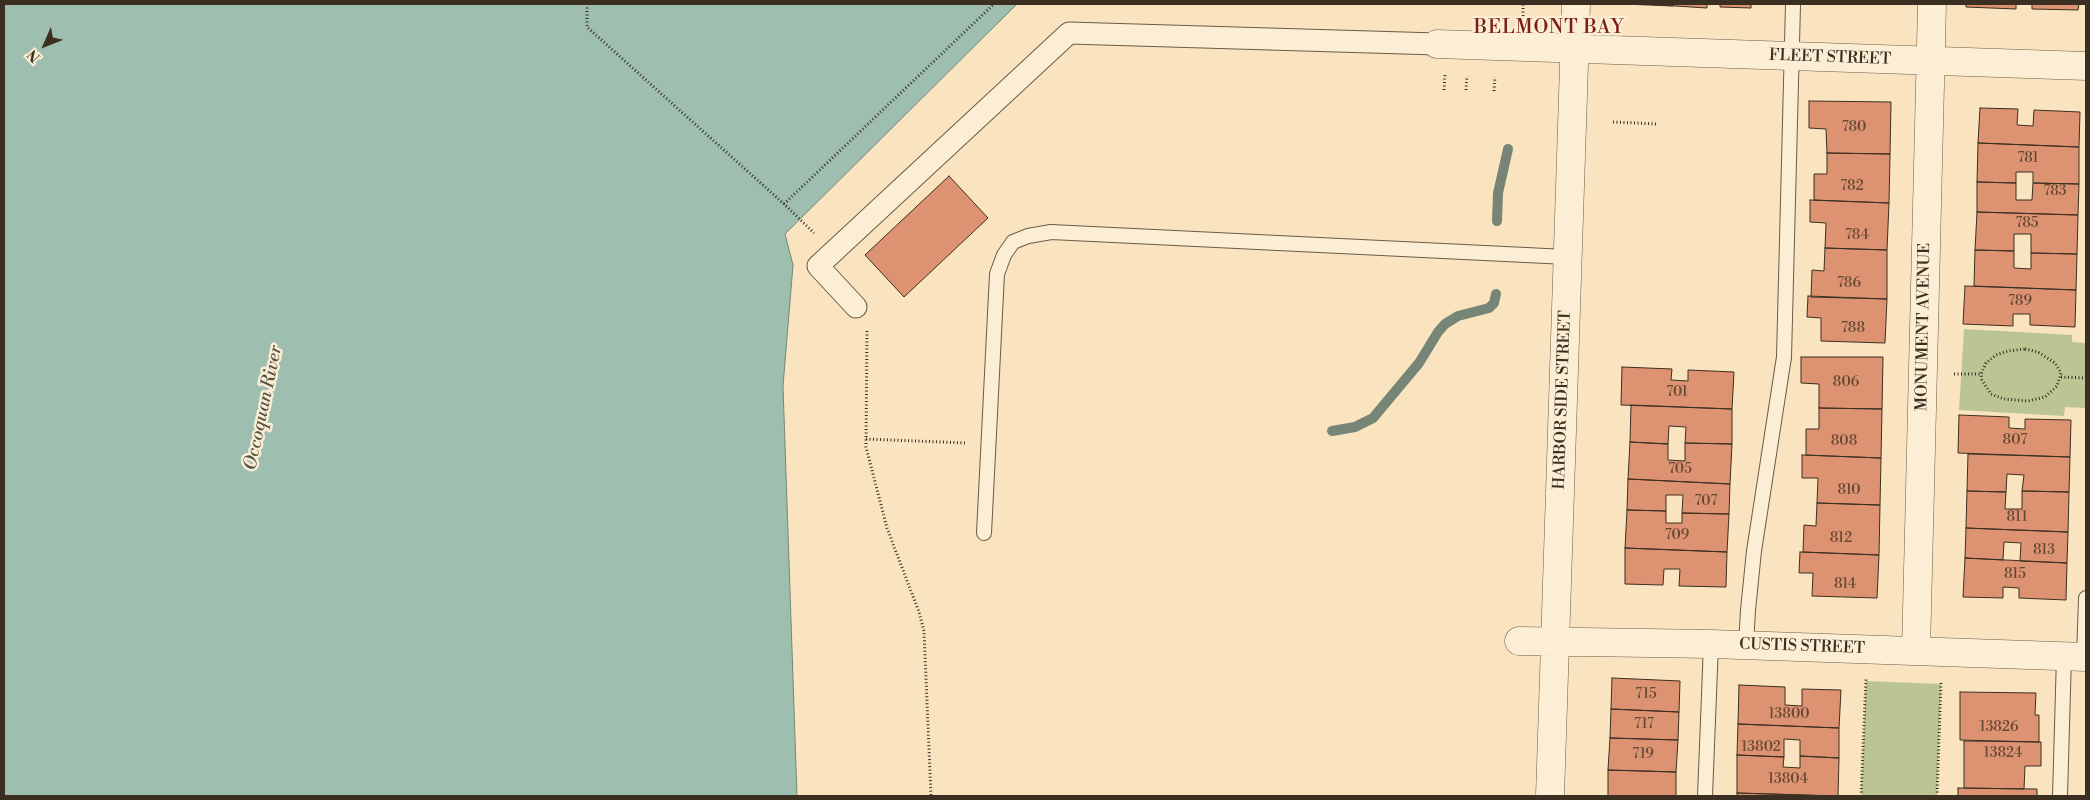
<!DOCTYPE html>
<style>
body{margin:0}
#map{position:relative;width:2090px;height:800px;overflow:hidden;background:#fae4bf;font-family:"Libre Bodoni",serif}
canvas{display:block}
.frame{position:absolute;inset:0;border:5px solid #3a2f20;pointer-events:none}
.north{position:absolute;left:20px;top:20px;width:50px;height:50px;-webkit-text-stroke:4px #fcedd5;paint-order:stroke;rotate:226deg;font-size:14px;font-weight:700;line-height:20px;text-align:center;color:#3a2f20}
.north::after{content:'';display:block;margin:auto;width:18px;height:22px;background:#3a2f20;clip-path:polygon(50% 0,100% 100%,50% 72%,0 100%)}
</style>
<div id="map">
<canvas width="2090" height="800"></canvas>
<div class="frame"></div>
<div class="north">N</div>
</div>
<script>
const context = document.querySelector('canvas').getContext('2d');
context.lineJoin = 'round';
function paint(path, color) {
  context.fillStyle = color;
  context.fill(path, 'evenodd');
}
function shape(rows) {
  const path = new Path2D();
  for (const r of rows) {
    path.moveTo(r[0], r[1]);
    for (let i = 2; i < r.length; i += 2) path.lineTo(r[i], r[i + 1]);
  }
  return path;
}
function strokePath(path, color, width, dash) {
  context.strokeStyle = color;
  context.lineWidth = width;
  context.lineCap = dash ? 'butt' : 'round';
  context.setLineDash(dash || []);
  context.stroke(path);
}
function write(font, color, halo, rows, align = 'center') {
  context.font = font + ' "Libre Bodoni",serif';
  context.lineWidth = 5;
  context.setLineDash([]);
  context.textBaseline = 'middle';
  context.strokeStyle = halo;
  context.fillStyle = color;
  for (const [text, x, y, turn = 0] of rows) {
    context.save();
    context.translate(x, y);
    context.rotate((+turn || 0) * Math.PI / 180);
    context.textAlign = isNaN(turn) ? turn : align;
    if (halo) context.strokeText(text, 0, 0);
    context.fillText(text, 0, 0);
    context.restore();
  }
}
const green = shape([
 [1964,329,2072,335,2072,342,2086,343,2086,408,2065,407,2064,416,1959,410],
 [1866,681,1941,684,1937,796,1861,796]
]);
const water = shape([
 [4,4,1017,4,785,234,793,265,783,386,797,796,4,796,4,4]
]);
const stream = shape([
 [1497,221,1498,193,1508,149],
 [1332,431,1355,427,1373,418,1419,363,1438,332,1445,324,1458,316,1489,308,1494,303,1496,294]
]);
const building = shape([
 [1623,4,1673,4,1673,6,1623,4],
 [1643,4,1707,4,1707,8,1643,4],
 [1720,4,1751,4,1751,8,1720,7,1720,4],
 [1966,4,2016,4,2016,9,1966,7,1966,4],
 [2032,4,2079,4,2078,10,2032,9,2032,4],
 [1809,101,1891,102,1890,154,1827,153,1826,129,1809,128,1809,101],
 [1980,108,2018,109,2017,125,2033,126,2034,110,2080,112,2079,147,1978,143,1980,108],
 [1978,143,2079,147,2079,184,2033,183,2033,172,2016,172,2016,183,1977,182,1978,143],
 [1827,153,1890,154,1889,203,1814,200,1814,174,1827,174,1827,153],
 [949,176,988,218,904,297,865,255,949,176],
 [1977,182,2016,183,2016,200,2032,200,2033,183,2079,184,2078,215,1977,212,1977,182],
 [1810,200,1889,203,1887,250,1825,248,1826,223,1810,222,1810,200],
 [1977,212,2078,215,2077,254,2031,253,2031,234,2014,234,2014,251,1975,250,1977,212],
 [1825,248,1887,250,1887,299,1811,297,1812,270,1824,271,1825,248],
 [1975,250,2014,251,2014,268,2031,269,2031,253,2077,254,2076,290,1974,286,1975,250],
 [1965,286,2076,290,2075,327,2030,325,2030,314,2013,314,2013,326,1963,324,1965,286],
 [1808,296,1887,299,1885,343,1821,341,1821,318,1807,317,1808,296],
 [1801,357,1883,357,1882,409,1819,408,1819,384,1801,383,1801,357],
 [1622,367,1672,369,1671,380,1688,381,1688,370,1734,372,1732,409,1621,405,1622,367],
 [1631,405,1732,409,1732,444,1685,443,1686,427,1669,426,1668,444,1630,442,1631,405],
 [1819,408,1882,409,1881,458,1806,455,1806,429,1819,429,1819,408],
 [1959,415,2009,417,2009,428,2025,429,2025,419,2071,420,2070,457,1958,453,1959,415],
 [1630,442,1668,444,1668,460,1685,461,1685,443,1732,444,1730,484,1628,479,1630,442],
 [1968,454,2070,457,2069,492,2022,491,2024,475,2007,474,2006,492,1967,491,1968,454],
 [1802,455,1881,458,1880,505,1817,503,1818,478,1802,478,1802,455],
 [1628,479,1730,484,1729,514,1682,513,1683,495,1666,495,1666,511,1627,510,1628,479],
 [1967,491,2006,492,2005,509,2022,509,2022,491,2069,492,2068,532,1966,528,1967,491],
 [1817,503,1880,505,1879,555,1803,552,1804,525,1816,526,1817,503],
 [1627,510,1666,511,1666,523,1682,523,1682,513,1729,514,1727,552,1625,548,1627,510],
 [1966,528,2068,532,2067,563,2020,561,2021,543,2004,542,2003,560,1965,558,1966,528],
 [1625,548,1727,552,1726,587,1679,586,1680,569,1664,569,1663,585,1625,584,1625,548],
 [1800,552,1879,555,1877,598,1812,596,1813,573,1799,573,1800,552],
 [1965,558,2067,563,2066,600,2019,598,2019,588,2003,587,2003,598,1963,597,1965,558],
 [1612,678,1680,681,1679,712,1611,709,1612,678],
 [1739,685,1785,687,1785,705,1802,706,1802,689,1841,690,1839,728,1738,724,1739,685],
 [1960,692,2036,693,2035,715,2039,715,2039,742,1960,740,1960,692],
 [1611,709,1679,712,1678,740,1610,738,1611,709],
 [1738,724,1839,728,1839,758,1800,756,1800,740,1784,739,1784,757,1737,755,1738,724],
 [1610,738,1678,740,1676,772,1608,770,1610,738],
 [1964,741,2041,742,2041,766,2025,766,2024,789,1964,788,1964,741],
 [1737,755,1784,757,1783,767,1800,768,1800,756,1839,758,1838,796,1737,793,1737,755],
 [1608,770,1676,772,1676,796,1608,796,1608,770],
 [1958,788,2037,789,2037,796,1958,796,1958,788],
 [1737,793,1833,796,1737,796,1737,793]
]);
const path = shape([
 [587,4,587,27,784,204,814,233],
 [1523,16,1523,4],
 [1444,90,1445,75],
 [1466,90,1467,76],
 [1494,91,1495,77],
 [1613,122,1657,124],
 [784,204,994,4],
 [867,331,866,447,887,528,919,612,924,631,931,796],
 [2025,349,2038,352,2055,363,2061,373,2057,386,2045,397,2028,401,2004,399,1991,394,1982,380,1981,374,1986,363,1996,355,2008,351,2025,349],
 [1954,374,1981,374],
 [2061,377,2086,378],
 [866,439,966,443],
 [1861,796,1866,679],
 [1937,796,1941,683]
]);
const service = shape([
 [984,533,997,274,1004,255,1013,242,1028,236,1051,232,1567,257],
 [1746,645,1748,610,1754,551,1784,357,1793,4],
 [2084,657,2086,598],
 [1705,796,1711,644],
 [2060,796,2064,656]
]);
const pedestrian = shape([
 [856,307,818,266,1069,33,1437,44]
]);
const minor = shape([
 [1437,44,2086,66],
 [1519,641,1711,644,2086,657],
 [1916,651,1932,4],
 [1550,796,1576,4]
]);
const numberNames = [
 ["780",1854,128],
 ["781",2028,159],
 ["782",1852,187],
 ["783",2055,192],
 ["785",2027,224],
 ["784",1857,236],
 ["786",1849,284],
 ["789",2020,302],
 ["788",1853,329],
 ["806",1846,383],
 ["701",1677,393],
 ["807",2015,441],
 ["808",1844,442],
 ["705",1680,470],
 ["810",1849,491],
 ["707",1706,502],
 ["811",2017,518],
 ["709",1677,536],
 ["812",1841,539],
 ["813",2044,551],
 ["815",2015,575],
 ["814",1845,585],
 ["715",1646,695],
 ["13800",1789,715],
 ["717",1644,725],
 ["13826",1999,728],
 ["13802",1761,748],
 ["13824",2003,754],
 ["719",1643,755],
 ["13804",1788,780]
];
const streetNames = [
 ["FLEET STREET",1830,58,2],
 ["MONUMENT AVENUE",1924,327,-89],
 ["HARBOR SIDE STREET",1563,400,-88],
 ["CUSTIS STREET",1802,647,2]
];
const waterNames = [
 ["Occoquan River",264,408,-78]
];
const quarterNames = [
 ["BELMONT BAY",1549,28]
];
paint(green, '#bbc594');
paint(water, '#9ebfb0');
strokePath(water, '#768576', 1);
strokePath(stream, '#768576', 10);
paint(building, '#dd9371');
strokePath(building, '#3a2f20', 1);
strokePath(service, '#6a5c48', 16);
strokePath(pedestrian, '#6a5c48', 23);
strokePath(minor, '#6a5c48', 29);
strokePath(path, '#3a2f20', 3, [1, 2.5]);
strokePath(service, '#fcedd5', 14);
strokePath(pedestrian, '#fcedd5', 21);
strokePath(minor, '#fcedd5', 28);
write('14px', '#634834', null, numberNames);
write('16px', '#3a2f20', '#fcedd5', streetNames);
write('italic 18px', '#535344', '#fcedd5', waterNames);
context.letterSpacing = '1px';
write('19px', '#7a1f14', '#fcedd5', quarterNames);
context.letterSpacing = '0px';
</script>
